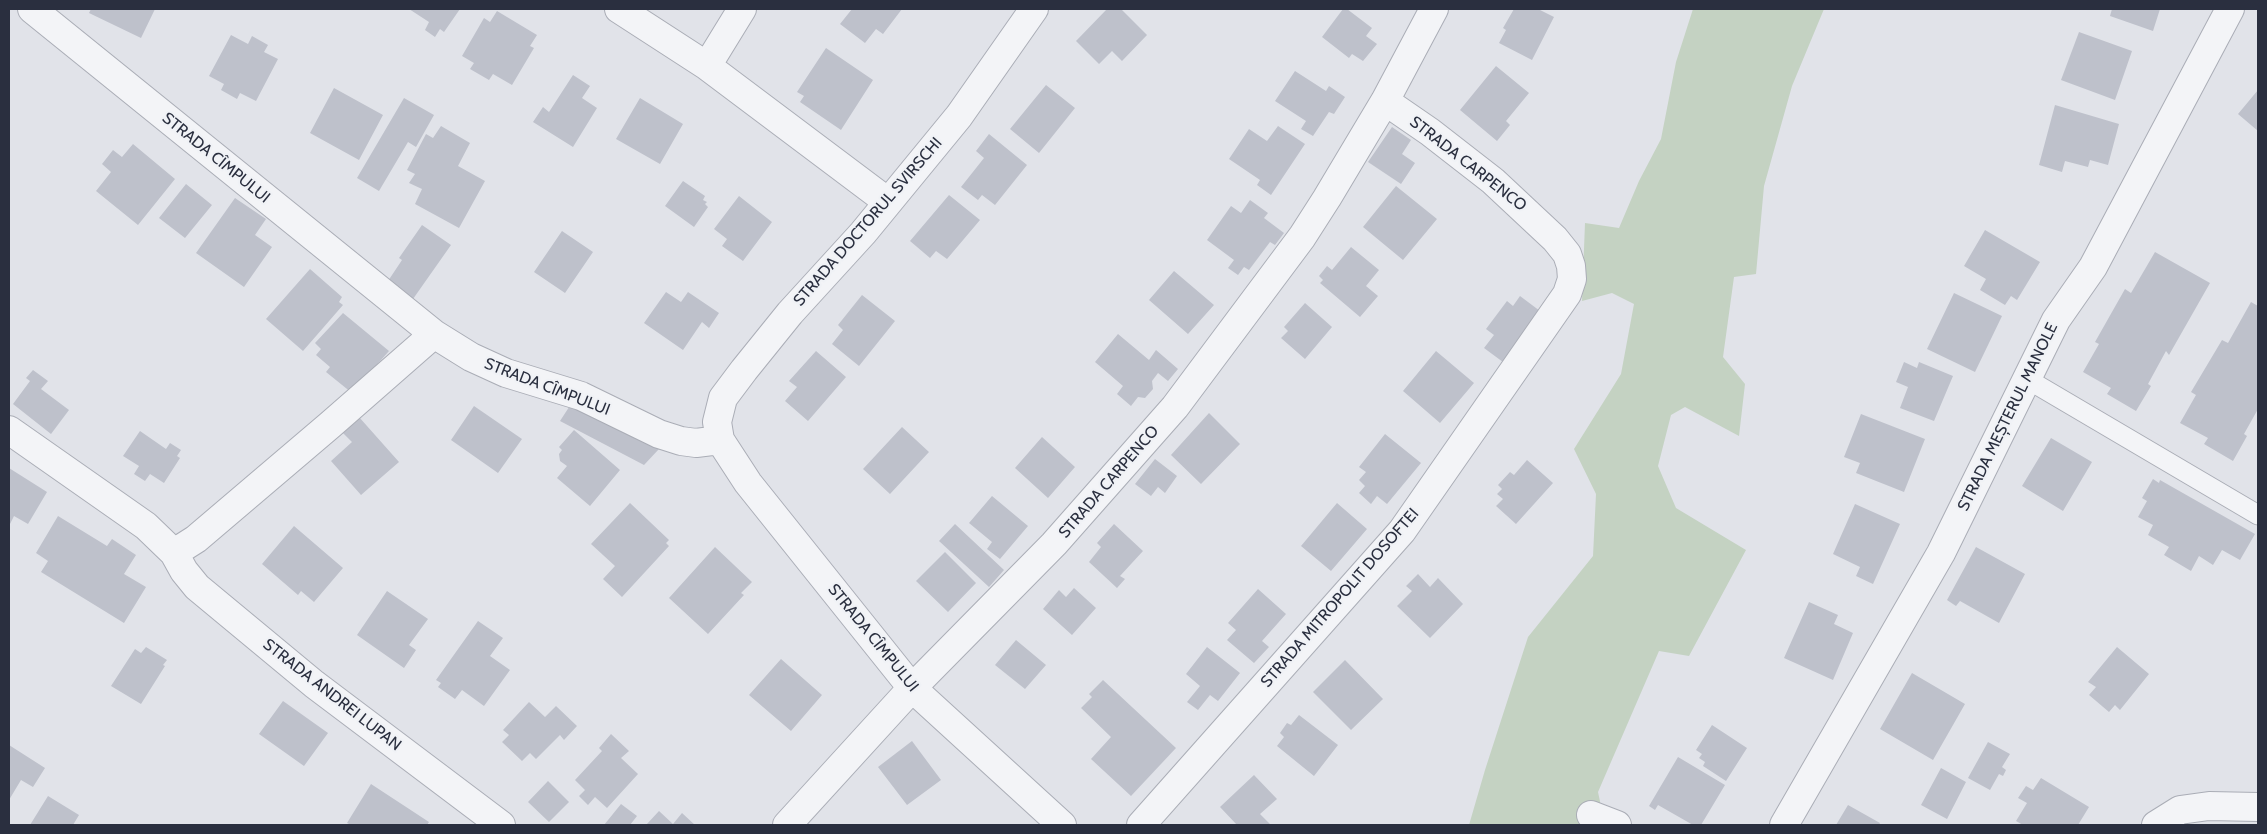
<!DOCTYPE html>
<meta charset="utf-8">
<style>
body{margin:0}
#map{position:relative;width:2267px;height:834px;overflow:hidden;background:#e1e3e9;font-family:Cabin,sans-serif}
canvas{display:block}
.frame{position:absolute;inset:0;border:10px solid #2a2f3f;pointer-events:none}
</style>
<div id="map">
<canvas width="2267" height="834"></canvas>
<div class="frame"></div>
</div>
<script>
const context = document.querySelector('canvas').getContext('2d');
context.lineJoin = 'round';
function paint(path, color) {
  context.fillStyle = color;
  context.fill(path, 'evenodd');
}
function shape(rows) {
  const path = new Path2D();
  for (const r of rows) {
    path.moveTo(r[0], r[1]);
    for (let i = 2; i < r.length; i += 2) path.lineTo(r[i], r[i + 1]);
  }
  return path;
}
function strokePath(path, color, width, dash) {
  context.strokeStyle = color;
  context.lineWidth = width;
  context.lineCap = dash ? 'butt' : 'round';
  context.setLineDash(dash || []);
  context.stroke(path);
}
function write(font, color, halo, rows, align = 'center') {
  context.font = font + ' Cabin,sans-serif';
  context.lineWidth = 4.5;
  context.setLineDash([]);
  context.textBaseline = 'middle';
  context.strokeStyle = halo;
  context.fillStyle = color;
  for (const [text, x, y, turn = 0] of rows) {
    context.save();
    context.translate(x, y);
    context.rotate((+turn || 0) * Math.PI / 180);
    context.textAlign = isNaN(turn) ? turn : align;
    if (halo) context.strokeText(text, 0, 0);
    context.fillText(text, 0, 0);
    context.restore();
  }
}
const green = shape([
 [1693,9,1824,9,1792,86,1764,186,1756,274,1734,277,1723,357,1745,384,1739,436,1685,407,1671,415,1658,466,1676,508,1746,550,1689,656,1659,651,1598,792,1605,825,1469,825,1485,770,1528,637,1593,556,1596,494,1574,449,1621,374,1634,304,1612,293,1582,301,1585,223,1619,228,1639,181,1661,139,1676,62]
]);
const building = shape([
 [91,9,155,9,141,38,89,13],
 [409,9,460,9,444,32,440,29,435,37,425,30,429,22],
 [852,9,902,9,883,34,876,29,865,43,840,24],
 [1107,9,1121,9,1147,35,1122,61,1112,51,1099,64,1076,41],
 [1343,9,1347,9,1372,28,1366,36,1377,44,1363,61,1352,54,1349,58,1322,37],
 [1514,9,1538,9,1554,17,1532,60,1499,43,1506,30,1503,28],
 [2112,9,2160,9,2153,31,2110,16],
 [497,11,537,35,530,46,534,48,512,85,493,74,489,80,470,69,474,63,462,56,484,18,490,22],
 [2079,32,2132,51,2115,100,2061,80],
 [231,35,248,44,252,36,268,45,264,52,278,59,256,101,240,93,237,99,221,90,224,84,209,76],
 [826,48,873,80,841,130,800,102,804,96,797,92],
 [1496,66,1529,93,1506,121,1510,125,1497,141,1460,110],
 [1295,71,1326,91,1329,86,1345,97,1334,114,1329,112,1313,136,1301,129,1306,121,1275,101],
 [573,75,590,86,582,98,597,108,573,147,533,122,543,107,549,112],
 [1046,85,1075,108,1039,153,1010,129],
 [334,88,383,115,359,160,310,133],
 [2258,90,2258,131,2238,114],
 [404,98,434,115,416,147,408,142,379,191,357,178],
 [640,98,683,124,660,164,616,139],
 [2055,105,2119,124,2108,165,2090,160,2088,167,2065,161,2062,172,2039,165],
 [441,126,470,143,458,166,485,181,459,228,415,204,422,189,409,183,415,174,407,170,426,134,433,138],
 [1278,126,1305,144,1271,195,1257,185,1260,180,1229,159,1249,129,1267,141],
 [1392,127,1411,140,1402,154,1415,163,1401,184,1368,162],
 [989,134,1027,165,995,205,982,195,978,200,961,187,984,158,976,151],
 [133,144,175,179,138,225,96,191,111,172,102,164,113,150,122,157],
 [683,181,705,196,703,200,707,202,705,204,708,207,694,227,665,206],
 [186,184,212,205,185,238,159,218],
 [1396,186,1437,219,1403,260,1363,227],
 [949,195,980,220,947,259,936,251,930,258,910,241],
 [739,196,772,222,743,261,722,246,727,239,714,229],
 [235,198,266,219,255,235,272,247,244,287,196,253],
 [1250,200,1268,213,1264,218,1284,233,1275,245,1270,242,1249,270,1244,267,1238,275,1228,268,1234,260,1207,240,1231,206,1241,213],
 [422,225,451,245,413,299,388,281,402,260,399,258],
 [1985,230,2040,262,2017,300,2011,296,2005,305,1980,290,1986,279,1964,266],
 [562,231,593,252,565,293,534,272],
 [1351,247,1379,270,1366,286,1378,296,1360,317,1320,283,1323,280,1319,276,1327,266,1332,270],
 [2155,252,2210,283,2169,355,2166,351,2148,384,2151,386,2136,411,2107,394,2111,388,2083,372,2099,344,2095,342,2125,289,2131,293],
 [310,269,342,297,339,302,343,305,303,351,266,319],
 [1174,271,1214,305,1188,334,1149,300],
 [666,292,681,302,688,292,719,313,709,328,702,322,683,350,644,323],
 [1954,293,2002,316,1975,372,1927,349],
 [862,295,895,321,859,366,832,344,843,330,838,325],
 [1520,296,1544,314,1507,365,1484,348,1494,335,1486,329,1507,301,1513,306],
 [2251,302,2258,306,2258,409,2244,434,2247,436,2233,461,2204,444,2208,438,2180,423,2196,395,2191,392,2222,340,2228,343],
 [1305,303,1332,327,1305,359,1281,338,1288,331,1284,327],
 [343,313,389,351,352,393,326,372,330,367,316,355,321,349,315,343],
 [1118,334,1149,360,1156,350,1178,369,1168,381,1158,373,1152,381,1153,389,1145,398,1138,397,1131,406,1117,394,1123,386,1095,362],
 [816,351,846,377,808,421,785,401,797,387,789,381],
 [1436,351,1474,383,1440,423,1403,391],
 [1904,362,1917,368,1919,362,1953,376,1934,421,1900,408,1908,387,1896,382],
 [33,370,48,381,41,389,69,410,51,434,13,404,30,381,26,378],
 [573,401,659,449,644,465,560,421],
 [474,406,522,439,498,473,451,440],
 [1209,413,1240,444,1201,484,1171,455],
 [1861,414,1925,439,1904,492,1856,473,1860,463,1844,457],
 [359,417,399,462,361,495,331,461,352,442,342,432],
 [902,427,929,452,890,494,863,469],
 [574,430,620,470,590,506,557,478,567,466,560,461,559,454,562,450,559,447],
 [140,431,166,449,170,443,181,450,177,456,180,458,164,483,150,474,145,481,134,474,139,466,123,456],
 [1385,434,1421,463,1387,504,1377,496,1371,504,1359,493,1365,486,1359,480,1366,472,1359,467],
 [1042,437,1075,467,1048,498,1015,468],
 [2051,438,2092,462,2063,511,2022,486],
 [1155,459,1177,476,1165,493,1158,487,1151,496,1135,484],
 [1527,460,1553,483,1516,524,1496,506,1503,499,1497,494,1502,489,1498,485,1510,472,1514,475],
 [9,468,47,492,28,524,14,516,9,526],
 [2153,479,2159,483,2160,480,2255,534,2240,560,2222,550,2213,565,2199,556,2191,571,2164,555,2169,547,2148,535,2153,525,2138,517,2147,501,2142,498],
 [992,496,1028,526,1000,559,987,549,992,542,969,523],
 [630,503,669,540,666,543,669,546,622,597,603,579,615,566,591,544],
 [1337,503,1367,529,1331,571,1301,546],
 [1855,504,1900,524,1873,584,1856,576,1860,567,1833,554],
 [58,516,107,546,112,539,136,555,124,574,146,587,124,623,41,572,48,561,36,553],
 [955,524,1004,570,989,587,939,541],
 [1114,524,1143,551,1120,576,1125,579,1117,588,1089,562,1101,547,1097,543],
 [294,526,343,568,314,602,301,591,298,595,262,564],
 [715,547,752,582,741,593,744,595,708,634,669,598],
 [1976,547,2025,574,1999,623,1960,601,1956,606,1947,600],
 [945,552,976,583,948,612,916,581],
 [1418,574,1430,587,1438,578,1463,604,1430,638,1397,606,1412,591,1406,586],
 [1074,588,1096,608,1072,635,1043,609,1059,590,1066,597],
 [1258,589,1286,614,1262,641,1269,647,1254,663,1227,640,1236,630,1228,623],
 [387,591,428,619,409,645,416,650,404,668,357,635],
 [1809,602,1838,615,1834,624,1853,633,1833,680,1784,658],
 [478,621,503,638,490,656,510,670,484,706,462,690,455,699,438,687,441,683,436,680],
 [1016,640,1046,665,1025,689,995,665],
 [146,647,167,660,163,665,165,666,141,704,111,686,135,649,141,653],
 [1207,647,1240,673,1218,701,1210,695,1198,710,1187,702,1200,686,1186,674],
 [2117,647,2149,674,2120,710,2115,705,2109,712,2089,695,2096,687,2088,682],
 [781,659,822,695,791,731,749,695],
 [1345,660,1383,699,1351,730,1313,692],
 [1912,673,1965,704,1933,760,1880,729],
 [1103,680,1176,748,1131,796,1091,759,1111,737,1081,708,1092,697,1089,694],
 [283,701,328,733,304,766,259,734],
 [529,702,545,717,556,706,577,726,564,740,560,735,536,759,530,753,522,761,502,742,509,735,503,730],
 [1299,715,1338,745,1314,776,1277,746,1284,737,1280,733,1287,723,1291,725],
 [1712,725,1747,748,1726,781,1703,766,1705,762,1699,758,1702,754,1696,750],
 [611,734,629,751,621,758,638,774,607,808,595,797,588,805,579,796,585,790,575,780,602,751,599,748],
 [912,741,941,780,907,805,878,767],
 [1988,742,2010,754,2002,767,2006,770,2003,776,1999,774,1990,790,1968,778],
 [9,745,45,768,33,787,21,780,9,800],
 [1678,757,1725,785,1701,825,1693,825,1658,805,1655,810,1649,806],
 [1941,768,1966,782,1947,819,1921,805],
 [1254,775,1277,799,1260,814,1271,825,1237,825,1220,807],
 [2041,778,2089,807,2078,825,2023,825,2016,821,2027,803,2018,798,2026,786,2033,790],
 [548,781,569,802,549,822,528,802],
 [371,784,429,822,427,825,351,825,347,823],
 [48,796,79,815,73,825,30,825],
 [621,804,637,816,630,825,604,825],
 [1848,805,1880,823,1879,825,1836,825],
 [659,811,673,824,682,813,695,825,646,825]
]);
const service = shape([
 [2027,379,2258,515]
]);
const minor = shape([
 [32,9,434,334,471,357,506,373,581,396,659,434,681,441,696,443,720,440],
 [619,9,707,66,888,202],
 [1034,9,959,116,863,233,790,313,744,370,723,398,717,422,720,440,748,483,912,688,1062,825],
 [707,66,742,9],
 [9,430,146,526,174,553,184,571,197,587,314,684,501,825],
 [174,553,196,539,330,425,434,334],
 [1591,815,1617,825],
 [787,825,912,688,1054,544,1175,407,1302,237,1327,198,1385,101,1434,9],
 [1141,825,1402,531,1567,294,1572,279,1571,266,1567,254,1555,239,1493,181,1430,132,1385,101],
 [1784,825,1941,553,2056,320,2093,267,2230,9],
 [2156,825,2180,810,2209,806,2258,807]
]);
const streetNames = [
 ["STRADA CÎMPULUI",216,158,39],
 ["STRADA CARPENCO",1468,164,38],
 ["STRADA DOCTORUL SVIRSCHI",868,222,-49],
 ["STRADA CÎMPULUI",547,387,21],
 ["STRADA MEȘTERUL MANOLE",2008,417,-64],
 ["STRADA CARPENCO",1109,482,-49],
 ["STRADA MITROPOLIT DOSOFTEI",1340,598,-49],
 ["STRADA CÎMPULUI",873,638,51],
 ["STRADA ANDREI LUPAN",332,695,38]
];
paint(green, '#c4d2c2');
paint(building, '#bec1cb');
strokePath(service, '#aaadb6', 21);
strokePath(minor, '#aaadb6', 30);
strokePath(service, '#f3f4f7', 19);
strokePath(minor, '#f3f4f7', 28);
write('16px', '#2a2f3f', '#f0f2f6', streetNames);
</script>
